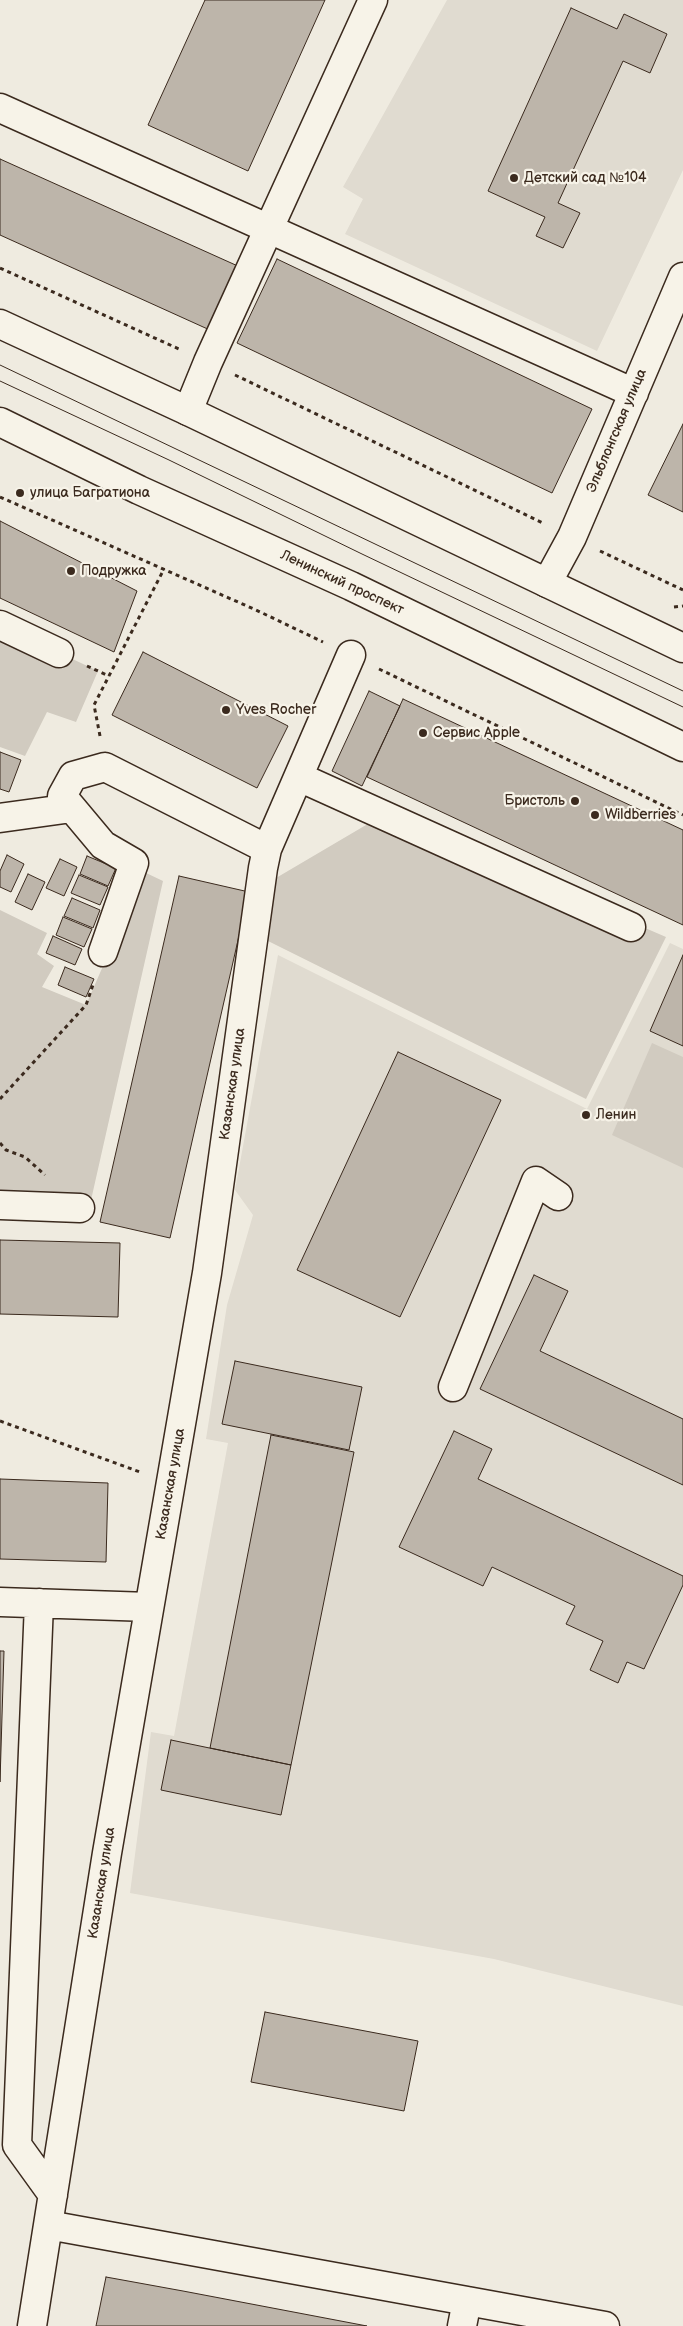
<!DOCTYPE html>
<meta charset="utf-8">
<style>
body{margin:0}
canvas{display:block;background:#efebe0}
</style>
<canvas width="683" height="2326"></canvas>
<script>
const context = document.querySelector('canvas').getContext('2d');
context.lineJoin = 'round';
function paint(path, color) {
  context.fillStyle = color;
  context.fill(path, 'evenodd');
}
function shape(rows) {
  const path = new Path2D();
  for (const r of rows) {
    path.moveTo(r[0], r[1]);
    for (let i = 2; i < r.length; i += 2) path.lineTo(r[i], r[i + 1]);
  }
  return path;
}
function strokePath(path, color, width, dash) {
  context.strokeStyle = color;
  context.lineWidth = width;
  context.lineCap = dash ? 'butt' : 'round';
  context.setLineDash(dash || []);
  context.stroke(path);
}
function write(font, color, halo, rows, align = 'center') {
  context.font = font + ' "Balsamiq Sans",sans-serif';
  context.lineWidth = 4.5;
  context.setLineDash([]);
  context.textBaseline = 'middle';
  context.strokeStyle = halo;
  context.fillStyle = color;
  for (const [text, x, y, turn = 0] of rows) {
    context.save();
    context.translate(x, y);
    context.rotate((+turn || 0) * Math.PI / 180);
    context.textAlign = isNaN(turn) ? turn : align;
    if (halo) context.strokeText(text, 0, 0);
    context.fillText(text, 0, 0);
    context.restore();
  }
}
const built = shape([
 [447,0,683,0,683,170,597,351,345,234,363,199,343,187],
 [670,943,683,949,683,2006,494,1959,130,1893,151,1732,174,1736,228,1443,206,1439,227,1305,253,1215,235,1190,278,955,587,1109]
]);
const green = shape([
 [0,625,98,671,76,722,47,712,25,756,0,747],
 [383,815,666,937,586,1099,266,940,276,878],
 [144,872,163,881,89,1209,0,1205,0,910,47,933,37,954,54,966,42,987,86,1005],
 [652,1043,683,1057,683,1168,612,1135]
]);
const building = shape([
 [205,0,325,0,248,171,148,125,205,0],
 [571,8,617,29,624,14,667,34,650,73,623,61,558,203,580,213,563,248,536,236,545,217,488,191,571,8],
 [0,159,240,267,212,331,0,235,0,159],
 [277,259,592,409,552,493,237,343,277,259],
 [683,424,683,512,648,495,683,424],
 [0,521,137,591,114,652,0,598,0,521],
 [143,652,288,726,257,788,112,715,143,652],
 [369,691,400,706,362,786,332,771,369,691],
 [403,699,683,830,683,925,367,777,403,699],
 [0,752,21,760,9,792,0,789,0,752],
 [7,855,24,864,11,892,0,887,0,871,7,855],
 [87,856,116,868,108,886,80,874,87,856],
 [60,859,77,867,64,896,46,888,60,859],
 [28,874,45,882,32,910,15,902,28,874],
 [79,875,108,887,100,905,71,893,79,875],
 [179,876,249,892,170,1238,100,1222,179,876],
 [72,898,100,910,93,928,64,916,72,898],
 [63,917,92,929,84,947,56,935,63,917],
 [53,936,82,949,75,965,46,953,53,936],
 [683,955,683,1046,650,1031,683,955],
 [65,967,94,979,86,997,58,985,65,967],
 [398,1052,501,1100,400,1317,297,1270,398,1052],
 [0,1240,120,1243,118,1317,0,1314,0,1240],
 [534,1275,568,1291,540,1351,683,1419,683,1485,480,1389,534,1275],
 [235,1361,362,1387,349,1450,222,1424,235,1361],
 [454,1431,492,1449,478,1479,683,1576,683,1585,644,1669,627,1662,618,1683,590,1670,603,1641,566,1624,575,1606,492,1567,483,1586,399,1547,454,1431],
 [271,1435,354,1452,291,1765,210,1748,271,1435],
 [0,1479,108,1483,106,1562,0,1559,0,1479],
 [0,1651,4,1651,0,1782,0,1651],
 [171,1740,291,1765,281,1815,161,1790,171,1740],
 [265,2012,418,2041,404,2111,251,2082,265,2012],
 [106,2277,183,2291,367,2326,96,2326,106,2277]
]);
const path = shape([
 [0,268,179,349],
 [235,375,545,524],
 [0,497,256,610,323,642],
 [600,551,683,590],
 [674,607,683,606],
 [87,666,109,676],
 [379,669,683,815],
 [100,736,94,705,164,569],
 [0,1099,86,1005,94,982],
 [0,1143,6,1150,25,1157,45,1175],
 [0,1421,140,1472]
]);
const minor = shape([
 [0,108,634,393],
 [188,411,208,362,373,0],
 [547,583,572,537,683,277],
 [0,625,59,653],
 [299,777,631,927],
 [0,818,72,808],
 [103,952,134,863,103,845,62,796,73,776,105,767,267,849],
 [0,1205,80,1208],
 [453,1387,536,1181,558,1196],
 [0,1602,149,1607],
 [39,1603,17,2145,53,2195],
 [48,2225,605,2326],
 [32,2326,107,1853,207,1273,263,868,267,849,351,655],
 [462,2326,467,2301]
]);
const major = shape([
 [0,324,188,411,683,648],
 [0,422,139,490,351,586,683,747]
]);
const tram = shape([
 [0,365,683,691],
 [0,381,169,460,362,554,683,707]
]);
const markers = [
 [514,178,5,"#3b2a1e"],
 [20,493,5,"#3b2a1e"],
 [71,571,5,"#3b2a1e"],
 [226,710,5,"#3b2a1e"],
 [423,733,5,"#3b2a1e"],
 [575,801,5,"#3b2a1e"],
 [595,815,5,"#3b2a1e"],
 [586,1115,5,"#3b2a1e"]
];
const poiNames = [
 ["Детский сад №104",524,178],
 ["улица Багратиона",30,493],
 ["Подружка",81,571],
 ["Yves Rocher",236,710],
 ["Сервис Apple",433,733],
 ["Бристоль",565,801,"right"],
 ["Wildberries",605,815],
 ["Ленин",596,1115]
];
const streetNames = [
 ["Эльблонгская улица",617,431,-67],
 ["Ленинский проспект",342,583,25],
 ["Казанская улица",233,1084,-82],
 ["Казанская улица",171,1484,-80],
 ["Казанская улица",102,1883,-81]
];
paint(built, '#e0dbd0');
paint(green, '#d1cbc0');
paint(building, '#bdb5aa');
strokePath(building, '#3b2a1e', 1);
strokePath(minor, '#3b2a1e', 31);
strokePath(major, '#3b2a1e', 31);
strokePath(path, '#3b2a1e', 3, [4, 4]);
strokePath(minor, '#f7f3e8', 28);
strokePath(major, '#f7f3e8', 28);
strokePath(tram, '#3b2a1e', 1);
for (const [x, y, r, color] of markers) {
  const dot = new Path2D();
  dot.arc(x, y, r, 0, 2 * Math.PI);
  context.fillStyle = color;
  context.fill(dot);
  strokePath(dot, '#f7f3e8', 2);
}
write('14px', '#3b2a1e', '#f7f3e8', poiNames, 'left');
write('14px', '#3b2a1e', '#f7f3e8', streetNames);
</script>
